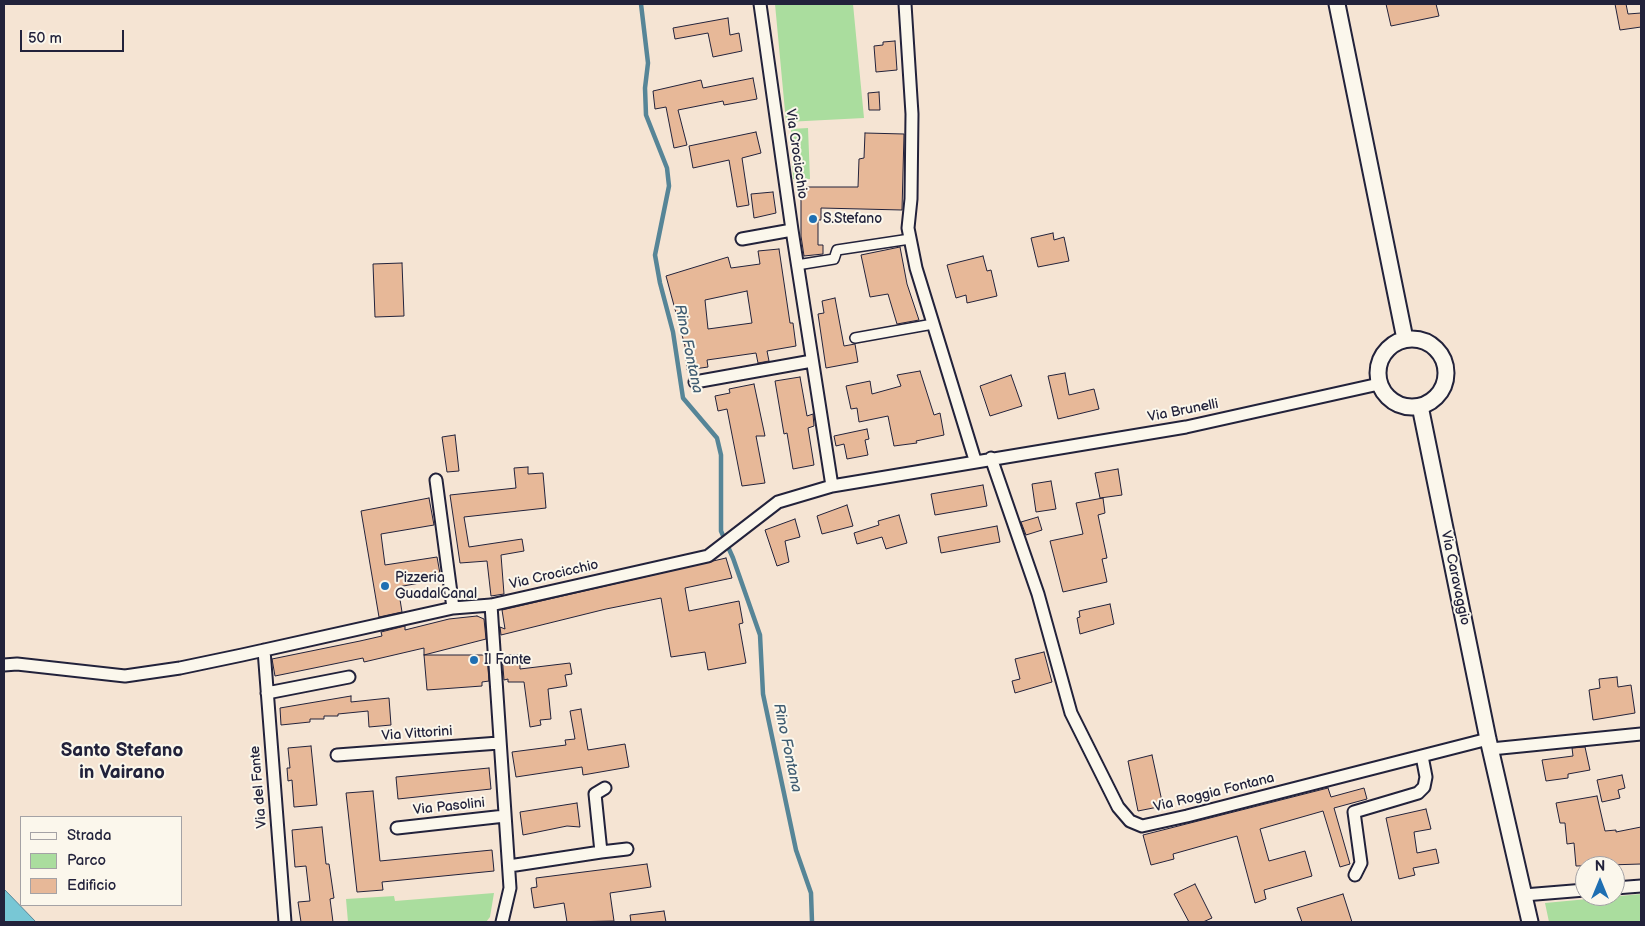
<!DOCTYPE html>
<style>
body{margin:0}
#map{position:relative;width:1645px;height:926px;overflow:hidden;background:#f5e4d3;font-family:"Balsamiq Sans",sans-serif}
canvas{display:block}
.frame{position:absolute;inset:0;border:5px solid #22223b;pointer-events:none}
.legend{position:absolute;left:20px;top:816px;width:162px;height:90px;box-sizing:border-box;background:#fbf7ec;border:1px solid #a4a2a5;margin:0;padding:6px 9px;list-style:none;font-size:15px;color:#22223b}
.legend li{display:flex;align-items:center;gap:10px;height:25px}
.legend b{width:25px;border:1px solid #a4a2a5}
.north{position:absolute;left:1575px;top:856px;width:50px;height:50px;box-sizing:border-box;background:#fbf7ec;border:1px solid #a4a2a5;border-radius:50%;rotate:0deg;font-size:14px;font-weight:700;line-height:20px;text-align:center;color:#22223b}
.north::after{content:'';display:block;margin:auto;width:18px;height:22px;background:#1f6fb2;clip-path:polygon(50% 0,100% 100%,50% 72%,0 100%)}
.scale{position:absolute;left:20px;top:30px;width:104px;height:22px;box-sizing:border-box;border:2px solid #22223b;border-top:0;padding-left:6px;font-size:15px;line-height:18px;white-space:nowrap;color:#22223b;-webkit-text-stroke:4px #fbf7ec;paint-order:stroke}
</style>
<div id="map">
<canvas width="1645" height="926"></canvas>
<div class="frame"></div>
<ul class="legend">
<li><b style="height:6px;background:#fbf7ec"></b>Strada</li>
<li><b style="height:14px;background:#aadd9e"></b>Parco</li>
<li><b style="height:14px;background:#e7b898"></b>Edificio</li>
</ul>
<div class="north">N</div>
<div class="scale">50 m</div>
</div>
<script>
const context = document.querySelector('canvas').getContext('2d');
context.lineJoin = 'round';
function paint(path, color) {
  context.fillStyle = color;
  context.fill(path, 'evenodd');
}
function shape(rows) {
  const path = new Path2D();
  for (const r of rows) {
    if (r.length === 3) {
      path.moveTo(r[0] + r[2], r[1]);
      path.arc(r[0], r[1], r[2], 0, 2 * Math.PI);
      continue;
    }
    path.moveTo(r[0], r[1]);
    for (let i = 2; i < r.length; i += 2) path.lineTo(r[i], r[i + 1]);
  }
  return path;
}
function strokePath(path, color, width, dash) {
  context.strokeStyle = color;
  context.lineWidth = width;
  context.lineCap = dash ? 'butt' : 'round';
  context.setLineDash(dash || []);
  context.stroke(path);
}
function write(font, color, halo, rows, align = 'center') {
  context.font = font + ' "Balsamiq Sans",sans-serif';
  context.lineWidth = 4;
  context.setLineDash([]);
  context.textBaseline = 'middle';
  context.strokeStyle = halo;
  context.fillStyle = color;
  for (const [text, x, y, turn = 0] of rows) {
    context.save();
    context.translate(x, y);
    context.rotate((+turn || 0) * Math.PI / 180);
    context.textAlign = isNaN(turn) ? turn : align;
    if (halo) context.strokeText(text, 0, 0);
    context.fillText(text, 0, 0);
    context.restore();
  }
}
const green = shape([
 [775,4,853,4,864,118,786,122],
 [808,128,810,179,793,179,791,129],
 [494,893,490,917,486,922,348,922,346,899,394,896,395,901],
 [1641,894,1641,922,1549,922,1545,903]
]);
const water = shape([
 [4,889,36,922,4,922,4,889]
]);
const stream = shape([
 [641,4,648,63,645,88,646,115,667,168,669,186,655,255,660,283,673,332,683,398,717,438,721,455,721,531,733,558,760,635,763,694,796,850,811,893,812,922]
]);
const building = shape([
 [1386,4,1436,4,1439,16,1391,26,1386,4],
 [1615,4,1626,4,1628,14,1641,13,1641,27,1620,30,1615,4],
 [728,18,730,35,739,33,742,51,713,57,708,33,675,39,673,28,728,18],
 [895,41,897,70,876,72,874,46,883,45,883,42,895,41],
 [753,78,757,99,724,105,723,101,678,110,687,145,674,148,666,107,655,109,653,91,701,80,703,88,753,78],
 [879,92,880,110,869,110,868,93,879,92],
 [756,132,761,153,742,158,749,205,737,207,729,160,693,168,689,146,756,132],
 [865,133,904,134,902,210,821,208,821,220,818,220,818,245,823,245,823,254,804,256,801,236,801,187,858,187,859,159,864,158,865,133],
 [773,192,776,213,754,218,751,194,773,192],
 [1053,233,1054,240,1064,237,1069,261,1038,267,1031,238,1053,233],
 [900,247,907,284,919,320,897,324,888,294,870,297,861,255,900,247],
 [779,249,790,323,793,323,796,346,767,351,769,361,758,363,756,353,707,360,708,367,687,370,685,346,666,276,728,257,731,268,760,264,758,251,779,249],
 [747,291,752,323,708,329,705,300,747,291],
 [983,256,987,271,991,270,997,296,967,303,966,295,956,298,947,265,983,256],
 [402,263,404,316,375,317,373,264,402,263],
 [835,298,844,346,855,344,858,362,826,368,818,314,824,313,822,301,835,298],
 [920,371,934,415,940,413,944,435,916,441,917,443,894,446,888,416,859,422,857,408,851,409,846,386,870,381,872,394,901,386,897,375,920,371],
 [1065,373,1069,395,1094,389,1099,409,1058,419,1048,376,1065,373],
 [1011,375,1022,406,990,416,980,386,1011,375],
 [800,377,807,416,813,414,814,426,808,428,814,465,793,469,787,433,784,434,775,381,800,377],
 [754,384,765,436,756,436,765,483,742,486,727,409,718,411,715,396,730,393,729,389,754,384],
 [867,429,869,439,865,440,868,455,847,459,844,444,836,446,834,436,867,429],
 [455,435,459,471,447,472,442,437,455,435],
 [528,467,528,474,543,473,546,508,464,517,469,547,522,539,524,551,501,555,504,594,491,596,487,561,460,563,450,495,516,488,514,468,528,467],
 [1118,469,1122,495,1100,498,1095,473,1118,469],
 [1051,481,1056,509,1036,512,1032,484,1051,481],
 [983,485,987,506,935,515,931,494,983,485],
 [429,498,434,525,381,534,385,565,437,557,441,579,398,587,402,612,379,617,361,511,429,498],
 [1103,498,1105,513,1098,515,1107,558,1102,559,1107,582,1063,592,1050,541,1083,534,1076,503,1103,498],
 [847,505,853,526,822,534,817,516,847,505],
 [899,515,907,543,886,549,882,537,857,544,854,533,879,525,878,521,899,515],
 [1038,517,1042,530,1026,535,1021,522,1038,517],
 [795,519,800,537,785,541,789,562,777,566,765,530,795,519],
 [997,526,1000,542,941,553,938,537,997,526],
 [726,558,732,578,685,588,689,611,739,601,743,623,739,624,746,663,708,670,705,652,671,657,661,598,606,609,501,635,500,627,505,629,502,610,726,558],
 [1110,604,1114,624,1080,634,1077,618,1080,617,1079,611,1110,604],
 [477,616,484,619,486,639,424,655,424,648,364,662,363,658,275,676,272,659,360,641,382,636,381,632,405,626,405,630,449,619,477,616],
 [1044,652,1052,682,1015,693,1012,681,1020,679,1015,659,1044,652],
 [424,655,487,655,489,681,482,682,482,686,427,690,424,655],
 [502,655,520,655,520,669,570,663,572,674,565,675,567,686,548,689,551,719,540,720,541,725,530,727,524,682,508,682,508,679,504,680,502,655],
 [1617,677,1618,687,1631,685,1635,713,1593,720,1589,690,1600,688,1599,679,1617,677],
 [351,696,351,702,389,698,391,725,369,727,368,711,338,714,338,716,324,716,324,719,310,719,310,722,281,725,280,708,351,696],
 [581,709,588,750,625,744,629,767,583,775,582,767,516,777,512,752,566,745,565,740,575,739,570,711,581,709],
 [311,746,317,805,294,807,292,780,288,781,287,768,290,768,288,748,311,746],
 [1585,747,1590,770,1568,774,1568,778,1546,781,1542,760,1573,756,1572,748,1585,747],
 [1152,755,1163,806,1138,811,1128,761,1152,755],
 [489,768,491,789,398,799,396,777,489,768],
 [1622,775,1625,788,1618,790,1620,798,1602,802,1597,780,1622,775],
 [1328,788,1331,797,1364,788,1367,799,1334,808,1350,864,1340,867,1323,811,1260,829,1269,861,1305,851,1312,876,1264,890,1266,899,1255,903,1237,836,1173,854,1174,859,1151,865,1143,835,1328,788],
 [373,791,380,861,492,850,494,871,382,882,383,890,357,892,346,793,373,791],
 [1597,796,1605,831,1616,830,1616,832,1641,827,1641,864,1576,866,1574,843,1567,844,1565,823,1560,823,1556,803,1597,796],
 [577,803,580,827,567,826,523,835,520,812,577,803],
 [1426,809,1431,829,1414,832,1417,853,1436,849,1439,863,1413,868,1415,875,1399,879,1386,818,1426,809],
 [322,827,326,864,329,864,334,898,330,899,333,922,301,922,298,902,310,901,306,866,295,867,292,830,322,827],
 [647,864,651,887,610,893,614,921,567,922,564,903,534,908,531,888,537,887,536,878,647,864],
 [1195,884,1212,918,1203,922,1189,922,1174,894,1195,884],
 [1343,894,1352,922,1302,922,1297,908,1343,894],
 [664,911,666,922,631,922,630,915,664,911]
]);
const pedestrian = shape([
 [797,265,834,259,837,250,910,239],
 [855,338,933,324]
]);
const minor = shape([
 [760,4,792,230,832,486],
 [905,4,912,114,911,199,908,228,916,268,975,460],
 [742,239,792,230],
 [695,382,812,361],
 [991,458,1038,594,1071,713,1118,807,1130,821,1142,826,1187,816,1488,739],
 [436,480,453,608],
 [491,605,510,888,502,922],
 [264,650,285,922],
 [4,665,17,664,125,676,180,668,242,655,453,608,491,605,708,556,778,502,832,486,1186,427,1379,384],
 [267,693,349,677],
 [1491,749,1641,734],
 [337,755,499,743],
 [397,828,505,816],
 [601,852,627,849],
 [509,866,601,852,595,794,605,788],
 [1355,875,1361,863,1354,812,1418,793,1424,787,1426,777,1422,756],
 [1615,888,1641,886],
 [1524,895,1585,890]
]);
const tertiary = shape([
 [1337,4,1405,339],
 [1412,373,34],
 [1420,406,1488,739,1530,922]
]);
const markers = [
 [813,219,5,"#1f6fb2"],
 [385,586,5,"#1f6fb2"],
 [474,660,5,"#1f6fb2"]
];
const streetNames = [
 ["Via Crocicchio",796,154,82],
 ["Via Brunelli",1183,411,-11],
 ["Via Crocicchio",554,575,-13],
 ["Via Caravaggio",1455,578,78],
 ["Via Vittorini",417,734,-4],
 ["Via del Fante",259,787,-95],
 ["Via Roggia Fontana",1214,793,-14],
 ["Via Pasolini",449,807,-6]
];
const poiNames = [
 ["S.Stefano",823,219],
 ["Pizzeria",395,578],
 ["GuadalCanal",395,594],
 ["Il Fante",484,660]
];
const waterNames = [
 ["Rino Fontana",688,349,78],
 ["Rino Fontana",787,748,78]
];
const districtNames = [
 ["Santo Stefano",122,751],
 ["in Vairano",122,773]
];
paint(green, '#aadd9e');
paint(water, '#78c7d5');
strokePath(water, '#568597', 1);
strokePath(stream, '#568597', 4.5);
paint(building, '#e7b898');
strokePath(building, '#22223b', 1);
strokePath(pedestrian, '#22223b', 12);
strokePath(minor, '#22223b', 15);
strokePath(tertiary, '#22223b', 19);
strokePath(pedestrian, '#fbf7ec', 9);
strokePath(minor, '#fbf7ec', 11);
strokePath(tertiary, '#fbf7ec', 15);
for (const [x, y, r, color] of markers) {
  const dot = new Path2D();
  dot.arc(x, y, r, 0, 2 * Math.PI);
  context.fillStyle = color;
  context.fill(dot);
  strokePath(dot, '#fbf7ec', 2);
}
write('14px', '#22223b', '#fbf7ec', streetNames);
write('14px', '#22223b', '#fbf7ec', poiNames, 'left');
write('italic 15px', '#405c71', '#fbf7ec', waterNames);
write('bold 19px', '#22223b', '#fbf7ec', districtNames);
</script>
